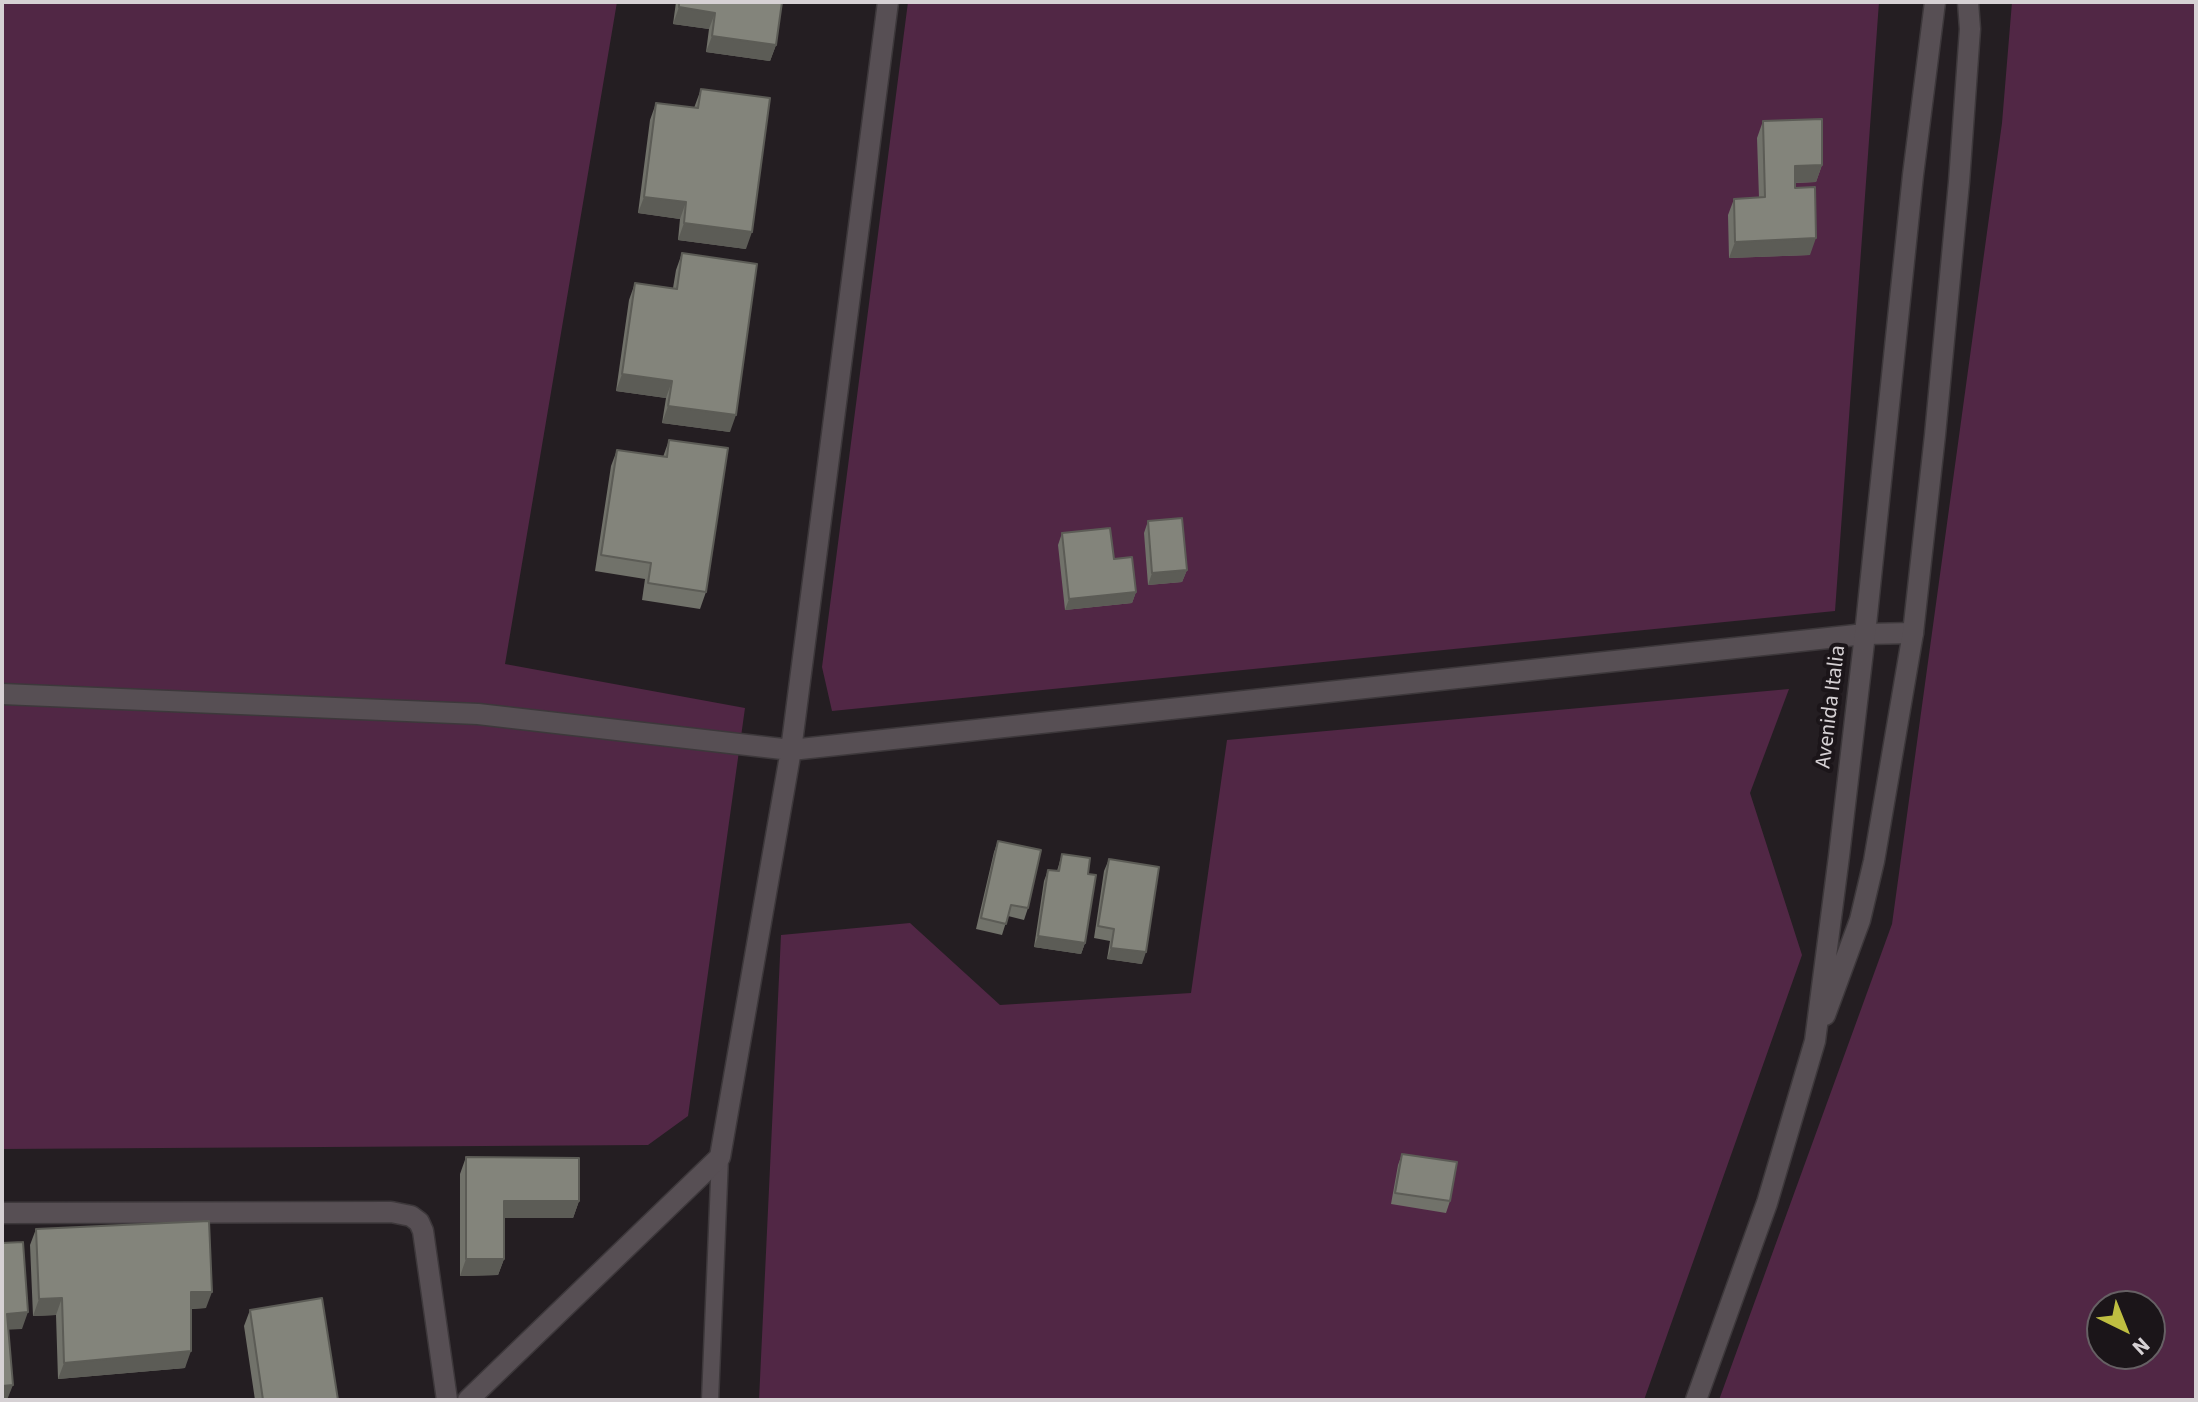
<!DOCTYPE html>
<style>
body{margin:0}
#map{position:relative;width:2198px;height:1402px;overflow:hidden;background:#241e22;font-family:"Source Sans 3",sans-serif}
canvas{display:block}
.frame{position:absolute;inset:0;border:4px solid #d6d1d4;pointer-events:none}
.north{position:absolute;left:2086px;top:1290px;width:80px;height:80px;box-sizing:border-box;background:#1b1519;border:2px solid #666064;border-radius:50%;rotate:137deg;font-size:22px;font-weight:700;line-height:32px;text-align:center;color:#d6d1d4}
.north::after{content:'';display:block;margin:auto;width:28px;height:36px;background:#bfbe41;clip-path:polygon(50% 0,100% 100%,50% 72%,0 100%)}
</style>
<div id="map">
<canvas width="2198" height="1402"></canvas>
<div class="frame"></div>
<div class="north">N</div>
</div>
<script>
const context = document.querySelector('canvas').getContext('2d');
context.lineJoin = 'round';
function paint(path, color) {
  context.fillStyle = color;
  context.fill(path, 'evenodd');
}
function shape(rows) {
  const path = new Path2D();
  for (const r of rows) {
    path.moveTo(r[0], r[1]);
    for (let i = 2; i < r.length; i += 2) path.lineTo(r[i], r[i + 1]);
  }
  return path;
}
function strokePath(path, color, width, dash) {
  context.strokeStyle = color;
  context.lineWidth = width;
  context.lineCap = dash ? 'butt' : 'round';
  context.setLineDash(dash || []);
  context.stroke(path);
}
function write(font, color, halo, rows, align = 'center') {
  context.font = font + ' "Source Sans 3",sans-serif';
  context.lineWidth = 8;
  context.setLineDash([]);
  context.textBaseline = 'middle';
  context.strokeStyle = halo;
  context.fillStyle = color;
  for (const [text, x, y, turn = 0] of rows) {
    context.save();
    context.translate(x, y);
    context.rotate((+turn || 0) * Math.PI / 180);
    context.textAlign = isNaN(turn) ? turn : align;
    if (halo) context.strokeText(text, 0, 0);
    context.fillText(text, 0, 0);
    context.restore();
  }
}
const green = shape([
 [2,2,617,2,505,664,745,708,688,1116,648,1145,2,1149],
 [908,2,1879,2,1835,611,832,711,822,667],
 [2012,2,2196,2,2196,1400,1719,1400,1892,924,2002,123],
 [2102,1306,2150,1306,2150,1354,2102,1354],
 [1789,689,1750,793,1802,955,1644,1400,759,1400,781,935,910,923,1000,1005,1191,993,1227,740]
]);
const service = shape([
 [710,1400,720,1157]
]);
const minor = shape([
 [888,2,791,750,1865,634,1913,633],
 [2,694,478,714,791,750,720,1157,468,1400],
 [2,1213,391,1212,411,1216,419,1222,423,1231,447,1400]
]);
const tertiary = shape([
 [1825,1015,1860,920,1874,861,1913,633,1935,435,1959,182,1970,29,1968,2],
 [1696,1400,1767,1203,1815,1041,1839,856,1865,634,1913,175,1935,2]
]);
const wall = shape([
 [676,2,782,2,776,45,770,61,706,52,709,29,673,24],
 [701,89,746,249,678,240,680,219,638,213,650,120,656,103,694,108],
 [1763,121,1822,165,1816,182,1795,183,1810,255,1729,258,1728,215,1734,199,1759,198,1757,138],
 [682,253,730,432,662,423,666,398,616,391,629,300,635,283,673,288,676,270],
 [669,440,706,592,700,609,642,600,645,579,595,571,611,466,617,450,663,457],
 [1148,521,1187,570,1182,582,1148,585,1144,533],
 [1062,533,1114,559,1136,592,1132,603,1065,610,1058,545],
 [998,841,1028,908,1024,920,1008,916,1002,935,976,929,994,852],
 [1062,854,1088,874,1085,943,1081,954,1034,947,1044,881,1048,870,1057,871],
 [1109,859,1142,964,1107,959,1110,941,1094,938,1104,871],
 [1402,1154,1450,1201,1446,1213,1391,1204,1398,1165],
 [466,1157,579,1201,573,1218,504,1218,504,1259,498,1275,460,1276,460,1174],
 [36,1229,206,1308,191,1309,185,1368,58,1379,56,1315,33,1316,30,1245],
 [250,1310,338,1400,255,1400,244,1326]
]);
const shadedWall = shape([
 [679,7,715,13,709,29,673,24],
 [712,36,776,45,770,61,706,52],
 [1822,165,1816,182,1789,183,1795,166],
 [644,197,686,202,680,219,638,213],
 [684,223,752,232,746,249,678,240],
 [1816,238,1810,255,1729,258,1735,242],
 [622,374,672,381,666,398,616,391],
 [668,406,736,415,730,432,662,423],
 [1187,570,1182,582,1148,585,1152,573],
 [1136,592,1132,603,1065,610,1069,599],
 [1038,936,1085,943,1081,954,1034,947],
 [1111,948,1146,952,1142,964,1107,959],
 [504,1201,579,1201,573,1218,498,1218],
 [466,1259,504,1259,498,1275,460,1276],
 [191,1292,212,1292,206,1308,185,1309],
 [62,1298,56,1315,33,1316,39,1299],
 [28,1312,22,1329,2,1330,7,1314],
 [191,1351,185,1368,58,1379,64,1363],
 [13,1385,7,1400,2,1400,2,1386]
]);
const building = shape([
 [679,2,782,2,776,45,712,36,715,13,679,7,679,2],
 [701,89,770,98,752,232,684,223,686,202,644,197,656,103,698,108,701,89],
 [1822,119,1822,165,1795,166,1795,188,1815,187,1816,238,1735,242,1734,199,1765,197,1763,121,1822,119],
 [682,253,757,264,736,415,668,406,672,381,622,374,635,283,677,289,682,253],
 [669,440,728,448,706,592,648,583,651,563,601,555,617,450,667,457,669,440],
 [1182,518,1187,570,1152,573,1148,521,1182,518],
 [1110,528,1114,559,1132,557,1136,592,1069,599,1062,533,1110,528],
 [998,841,1041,850,1028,908,1011,905,1006,924,981,918,998,841],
 [1062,854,1090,858,1088,874,1096,875,1085,943,1038,936,1048,870,1059,871,1062,854],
 [1109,859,1159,867,1146,952,1111,948,1114,929,1098,926,1109,859],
 [1402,1154,1457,1162,1450,1201,1395,1193,1402,1154],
 [466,1157,579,1158,579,1201,504,1201,504,1259,466,1259,466,1157],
 [209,1221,212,1292,191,1292,191,1351,64,1363,62,1298,39,1299,36,1229,209,1221],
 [23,1242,28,1312,7,1314,13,1385,2,1386,2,1243,23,1242],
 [322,1298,338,1400,263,1400,250,1310,322,1298]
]);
const streetNames = [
 ["Avenida Italia",1832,707,-83]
];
paint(green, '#512745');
strokePath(service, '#3d383b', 19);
strokePath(minor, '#3d383b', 23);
strokePath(tertiary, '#3d383b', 23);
strokePath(service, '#574f54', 16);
strokePath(minor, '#574f54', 20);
strokePath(tertiary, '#574f54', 20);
paint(wall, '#71726a');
paint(shadedWall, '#5c5c56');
paint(building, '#83847b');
strokePath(building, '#5c5c56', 2);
write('22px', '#d6d1d4', '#1b1519', streetNames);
</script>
